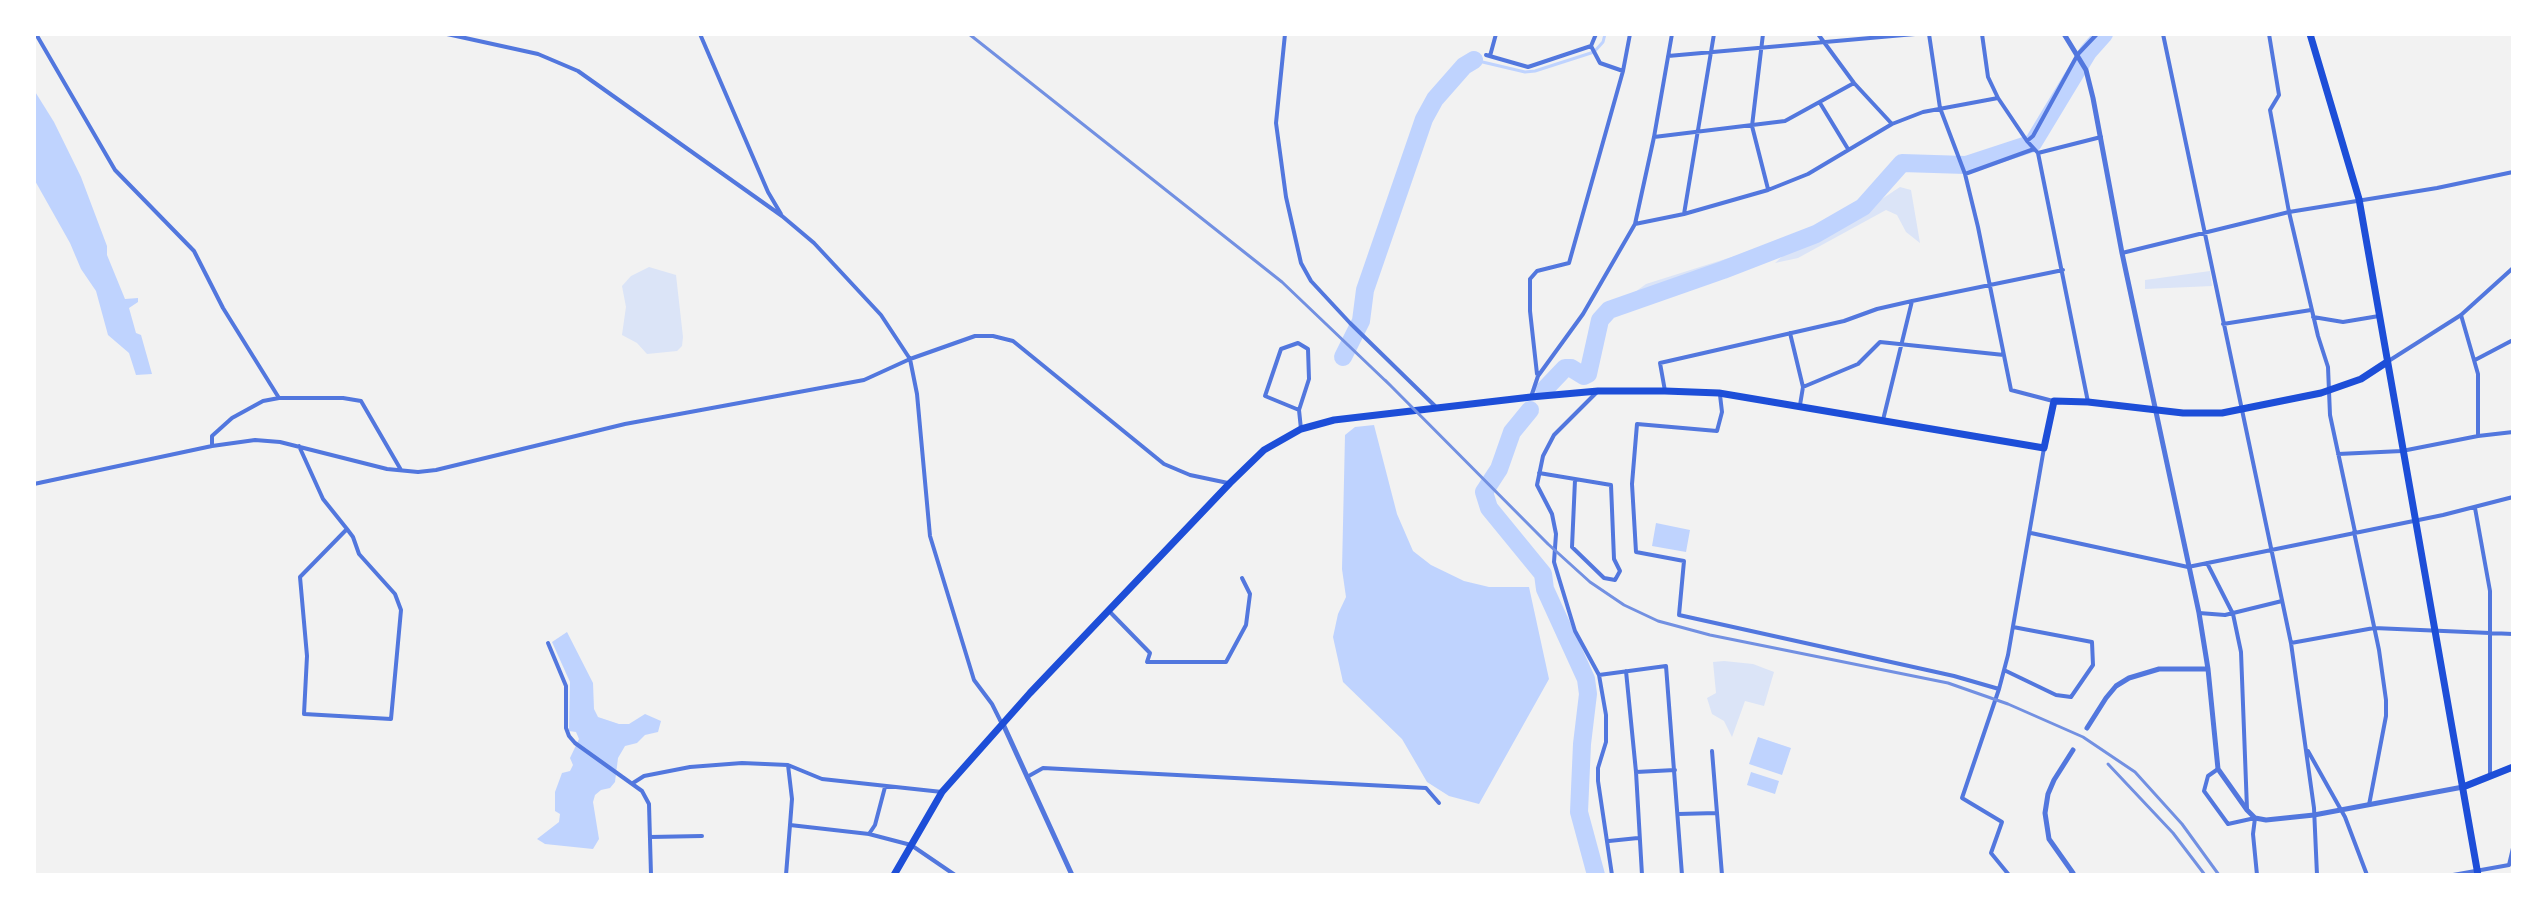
<!DOCTYPE html>
<style>
body{margin:0}
#map{position:relative;width:2547px;height:909px;overflow:hidden;background:#f2f2f2;font-family:Cabin,sans-serif}
canvas{display:block}
.frame{position:absolute;inset:0;border:36px solid #fff;pointer-events:none}
</style>
<div id="map">
<canvas width="2547" height="909"></canvas>
<div class="frame"></div>
</div>
<script>
const context = document.querySelector('canvas').getContext('2d');
context.lineJoin = 'round';
function paint(path, color) {
  context.fillStyle = color;
  context.fill(path, 'evenodd');
}
function shape(rows) {
  const path = new Path2D();
  for (const r of rows) {
    path.moveTo(r[0], r[1]);
    for (let i = 2; i < r.length; i += 2) path.lineTo(r[i], r[i + 1]);
  }
  return path;
}
function strokePath(path, color, width, dash) {
  context.strokeStyle = color;
  context.lineWidth = width;
  context.lineCap = dash ? 'butt' : 'round';
  context.setLineDash(dash || []);
  context.stroke(path);
}
const green = shape([
 [1900,187,1911,190,1920,243,1906,232,1897,215,1886,210,1798,258,1775,263,1787,252,1829,234],
 [1738,255,1709,271,1634,299,1635,292,1646,284],
 [649,267,676,275,683,337,682,346,677,351,647,354,637,343,622,335,626,307,622,286,631,276],
 [2210,271,2212,286,2145,289,2145,280],
 [1724,661,1753,664,1774,672,1764,706,1745,701,1732,737,1724,721,1712,714,1707,698,1716,693,1713,662]
]);
const water = shape([
 [34,90,54,122,81,177,107,246,107,255,125,299,138,298,138,302,129,308,136,333,141,335,152,374,136,375,129,353,108,335,96,291,81,269,70,243,34,179],
 [1374,425,1397,514,1413,551,1431,565,1464,581,1489,587,1529,587,1549,679,1479,804,1449,796,1427,782,1402,739,1343,682,1333,637,1338,614,1346,597,1342,569,1345,435,1355,427],
 [1656,523,1690,530,1686,552,1652,546],
 [567,632,593,683,594,709,598,717,619,724,629,724,645,714,661,721,658,732,645,735,637,743,625,746,618,758,615,782,610,788,601,790,595,795,593,802,599,839,593,849,545,844,537,839,559,822,560,814,555,811,555,792,562,773,570,771,573,765,570,758,579,739,576,732,569,731,570,682,552,642],
 [1758,737,1791,748,1782,775,1749,764],
 [1751,772,1779,781,1775,794,1747,785]
]);
const stream = shape([
 [1474,60,1525,72,1535,71,1594,52,1603,42,1605,34]
]);
const river = shape([
 [1343,357,1361,321,1365,290,1424,119,1435,99,1464,66,1474,60],
 [1544,390,1565,368,1571,368,1584,376,1588,374,1600,320,1609,310,1723,270,1816,234,1863,207,1902,163,1966,165,2033,143,2088,52,2104,34],
 [1530,410,1512,432,1499,469,1484,492,1489,508,1543,574,1545,589,1586,679,1588,694,1582,744,1579,812,1596,875]
]);
const minor = shape([
 [36,34,115,170,194,251,223,308,279,398],
 [447,34,538,54,578,71,782,216,814,243,881,315,910,359,917,394,930,536,974,680,992,704,1002,724],
 [700,34,768,192,781,214],
 [1285,34,1276,123,1286,197,1301,263,1311,281,1350,323,1436,407],
 [1763,34,1752,126,1768,189],
 [1818,34,1854,83,1892,124],
 [1929,34,1940,108,1965,174,1978,227,2011,390,2053,401],
 [1982,34,1988,77,1998,98,2027,141,2038,153,2088,402],
 [2163,34,2291,643,2314,808,2317,875],
 [2269,34,2279,95,2270,110,2289,212,2318,336,2328,367,2330,415,2355,532],
 [1591,46,1600,63,1623,71],
 [1486,55,1528,67,1591,46,1596,34],
 [1490,56,1496,34],
 [1668,56,1915,34],
 [1820,103,1848,149],
 [1654,137,1785,121,1854,83],
 [2027,141,2033,136,2078,54,2097,34],
 [2038,153,2101,137],
 [1965,174,2034,149],
 [1684,214,1714,34],
 [1635,224,1684,214,1768,190,1808,174,1892,124,1923,112,1998,98],
 [2122,253,2289,212,2437,188,2513,172],
 [2461,315,2478,374,2478,436],
 [2313,317,2343,322,2379,316],
 [2223,324,2311,310],
 [1790,333,1803,387,1800,405],
 [2475,360,2513,340],
 [2387,362,2461,315,2513,268],
 [1537,374,1530,311,1530,279,1537,271,1569,263,1623,71,1630,34],
 [1803,387,1858,364,1880,342,2004,355],
 [1598,391,1554,435,1543,456,1537,485,1552,514,1556,534,1554,562,1575,631,1599,675,1606,715,1606,742,1598,768,1598,781,1612,875],
 [1665,391,1660,363,1844,321,1877,309,1912,301],
 [1720,395,1722,412,1717,431,1637,424,1632,484,1636,552,1684,561,1679,615,1954,676,1999,689],
 [1531,397,1538,376,1583,314,1635,224,1654,137,1672,34],
 [1299,410,1265,396,1281,349,1298,343,1308,349,1309,379,1299,410,1301,429],
 [1883,420,1912,301,2063,270],
 [212,445,212,436,232,418,263,401,279,398,343,398,361,401,401,470],
 [299,446,323,499,347,529,353,537,359,554,395,594,401,610,391,719,304,714,307,656,300,577,347,529],
 [2338,454,2402,451,2478,436,2513,432],
 [1539,473,1611,485,1614,559,1620,571,1615,580,1604,578,1572,547,1575,480],
 [34,484,212,446,255,440,280,442,387,469,418,472,436,470,625,424,864,380,910,359,975,336,993,336,1013,341,1164,464,1190,475,1228,483],
 [2475,508,2490,591,2490,776],
 [2354,532,2379,650,2386,700,2386,716,2369,805],
 [2031,533,2188,567,2443,515,2513,497],
 [2207,563,2233,614,2241,652,2247,809],
 [1110,612,1150,653,1147,662,1226,662,1246,625,1250,594,1242,578],
 [2199,613,2225,615,2282,601],
 [548,643,566,686,566,728,569,736,575,743,642,791,649,804,651,875],
 [2291,643,2374,628,2513,634],
 [2004,670,2056,695,2071,697,2093,665,2092,642,2013,627],
 [1626,671,1636,772,1642,875],
 [1599,675,1666,666,1682,875],
 [1712,751,1722,875],
 [2308,751,2345,817,2367,875],
 [788,765,792,799,790,825],
 [2218,769,2208,776,2204,791,2228,824,2255,818,2253,834,2257,875],
 [1636,772,1675,770],
 [1027,777,1043,768,1426,788,1439,803],
 [633,783,644,776,690,767,742,763,788,765,822,779,942,792],
 [1678,814,1717,813],
 [869,834,875,825,885,787],
 [650,837,702,836],
 [1609,841,1638,838],
 [786,875,790,825,869,834,911,845,955,875],
 [2009,875,1991,853,2002,822,1962,798,1999,689,2008,655,2044,448],
 [2453,875,2509,865,2513,848]
]);
const tertiary = shape([
 [2064,34,2086,70,2093,98,2122,253,2199,613,2208,669,2218,769,2247,810,2255,818,2266,820,2314,815,2463,787],
 [1003,724,1072,875],
 [2087,728,2106,698,2116,686,2129,678,2159,669,2208,669],
 [2070,875,2073,873,2049,839,2045,813,2048,794,2054,780,2073,750]
]);
const primary = shape([
 [2310,34,2359,199,2478,875],
 [2463,787,2513,767],
 [894,875,942,792,1030,693,1230,483,1264,450,1301,429,1334,420,1531,397,1598,391,1665,391,1719,393,2044,448,2054,401,2088,402,2183,413,2222,413,2321,393,2361,379,2387,362]
]);
const rail = shape([
 [969,34,1282,282,1392,387],
 [1385,380,1548,544,1590,582,1624,605,1658,621,1710,635,1948,683,2008,704,2083,737,2135,772,2182,824,2219,875],
 [2108,764,2173,833,2205,875]
]);
paint(green, '#dbe4f7');
paint(water, '#bfd3fe');
strokePath(stream, '#bfd3fe', 3);
strokePath(river, '#bfd3fe', 18);
strokePath(minor, '#5277de', 4);
strokePath(tertiary, '#5277de', 5);
strokePath(primary, '#1d4ed8', 7);
strokePath(rail, '#7290e2', 3);
</script>
